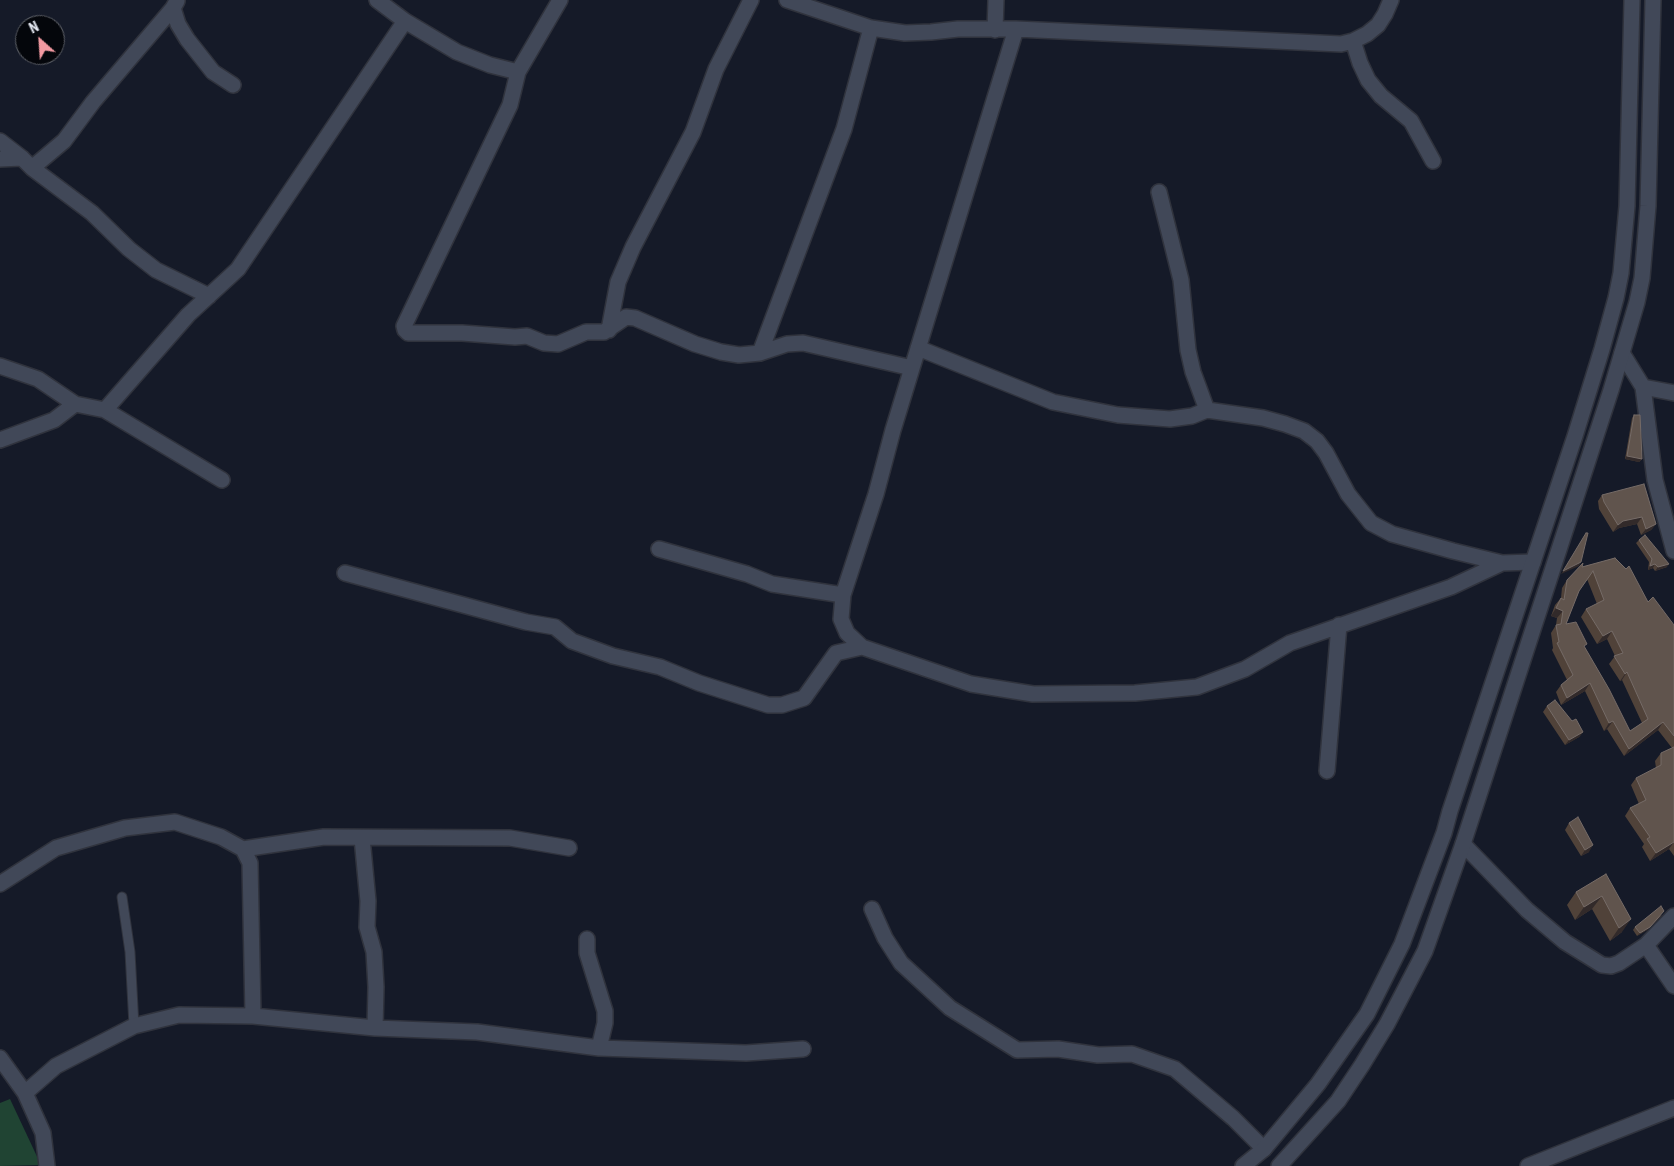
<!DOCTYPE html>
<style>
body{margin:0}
#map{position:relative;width:1674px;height:1166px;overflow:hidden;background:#151a28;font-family:"Roboto Condensed",sans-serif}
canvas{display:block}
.north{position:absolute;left:15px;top:15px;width:50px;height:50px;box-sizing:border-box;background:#04060b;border:1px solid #5e6168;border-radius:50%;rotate:334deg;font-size:14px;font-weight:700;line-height:20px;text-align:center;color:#e5e9f3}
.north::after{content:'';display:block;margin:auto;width:18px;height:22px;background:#f49aa2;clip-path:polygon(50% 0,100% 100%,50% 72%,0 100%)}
</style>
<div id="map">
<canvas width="1674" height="1166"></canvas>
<div class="north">N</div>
</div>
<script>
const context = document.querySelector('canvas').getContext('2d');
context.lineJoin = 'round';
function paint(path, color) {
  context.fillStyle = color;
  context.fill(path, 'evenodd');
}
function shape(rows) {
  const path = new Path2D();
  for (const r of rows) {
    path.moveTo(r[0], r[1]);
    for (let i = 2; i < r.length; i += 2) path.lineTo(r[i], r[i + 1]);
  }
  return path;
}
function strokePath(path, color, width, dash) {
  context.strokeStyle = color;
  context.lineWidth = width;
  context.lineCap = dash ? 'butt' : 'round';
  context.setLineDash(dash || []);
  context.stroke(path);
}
const green = shape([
 [10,1099,41,1165,0,1166,0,1103]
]);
const lane = shape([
 [122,897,130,952,134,1026]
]);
const street = shape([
 [377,0,405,21,457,52,490,65,518,72,560,0],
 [787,0,871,28,905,33,931,32,958,29,1016,29,1341,44,1353,41,1367,34,1378,25,1385,14,1391,0],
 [177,1,173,8,178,24,187,39,213,72,233,85],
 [1016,29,893,430,876,494,843,595,841,619,847,633,862,647,971,684,1033,694,1135,693,1197,687,1245,669,1290,643,1451,587,1502,563],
 [995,30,996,0],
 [1353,41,1360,63,1368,80,1381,96,1411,121,1433,161],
 [518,72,510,105,404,326,405,330,408,333,462,333,515,337,527,336,544,343,558,344,586,332,604,332,626,317,635,318,695,344,721,352,739,355,760,353,787,344,803,343,912,368],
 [0,141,22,158,32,168,64,141,93,102,173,8],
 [0,159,22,158],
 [32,168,92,213,129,249,156,270,209,296],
 [1159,192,1181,280,1188,350,1193,372,1207,410],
 [609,330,618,282,633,247,693,132,716,69,751,0],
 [918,348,1053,402,1118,415,1170,419,1192,416,1207,410,1263,418,1285,424,1304,431,1317,441,1326,453,1348,494,1371,523,1392,534,1453,551,1502,563,1533,562],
 [760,353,844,129,871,28],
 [1622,353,1643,387,1655,480,1674,551],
 [0,366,38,379,75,404,105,410,188,315,238,269,405,21],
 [1643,387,1674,393],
 [105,410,222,480],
 [0,440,54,420,75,404],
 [659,549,747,574,772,584,843,595],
 [345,573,526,622,555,627,572,641,613,656,660,667,699,683,768,705,782,705,804,698,836,653,862,647],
 [1327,771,1339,625],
 [362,838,368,901,367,927,374,952,376,987,375,1028],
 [1463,844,1527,910,1565,942,1602,965,1611,966,1619,963,1646,945,1674,916],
 [243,849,324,837,510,838,569,848],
 [0,884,56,848,125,828,175,822,221,837,243,849,250,863,253,1016],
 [872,909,885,938,901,963,950,1008,1017,1050,1058,1049,1098,1055,1132,1054,1175,1069,1233,1118,1264,1149],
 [587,939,587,953,605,1011,605,1023,599,1048],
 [1646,945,1674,986],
 [0,1058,25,1093,43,1133,47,1166],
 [25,1093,56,1066,134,1026,179,1015,253,1016,375,1028,477,1032,599,1048,746,1053,803,1049],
 [1528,1166,1674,1108]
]);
const secondary = shape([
 [1243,1166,1264,1149,1318,1084,1367,1014,1402,944,1444,833,1450,811,1575,436,1602,349,1616,298,1621,273,1627,206,1632,0],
 [1279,1166,1338,1101,1362,1065,1387,1024,1425,951,1463,844,1611,390,1637,302,1642,278,1648,206,1653,0]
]);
const wall = shape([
 [1634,415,1642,459,1639,462,1625,459,1632,418],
 [1602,495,1656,524,1651,530,1641,535,1637,524,1619,528,1613,532,1599,509,1598,501],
 [1639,540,1667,567,1655,571,1653,568,1648,570,1649,562,1636,543],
 [1615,558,1648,602,1674,625,1674,856,1669,849,1650,861,1642,847,1644,844,1625,816,1630,808,1639,804,1631,785,1636,778,1656,768,1655,761,1661,753,1672,748,1658,730,1624,756,1607,729,1604,731,1585,691,1561,705,1556,692,1561,685,1567,680,1552,650,1553,648,1551,633,1556,625,1557,618,1551,616,1555,605,1561,598,1562,588,1567,580,1582,567],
 [1587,579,1597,604,1586,609,1581,617,1597,644,1607,639,1615,656,1609,664,1620,681,1622,680,1642,723,1630,731,1585,648,1566,624,1579,591],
 [1547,706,1572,721,1583,732,1579,737,1565,745,1543,712],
 [1569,823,1589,852,1581,856,1565,830],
 [1606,874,1622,932,1610,941,1592,909,1575,920,1567,905,1576,892],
 [1662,915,1647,930,1637,936,1633,930,1635,927]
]);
const shadedWall = shape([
 [1627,456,1642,459,1639,462,1625,459],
 [1642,517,1637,524,1619,528,1613,532,1618,525,1623,521],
 [1656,524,1651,530,1641,535,1646,529],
 [1581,562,1579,566,1561,574,1563,571],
 [1655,564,1653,568,1648,570,1650,566],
 [1669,564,1667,567,1655,571,1658,567],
 [1556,608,1563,611,1557,618,1551,616],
 [1612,631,1607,639,1597,644,1603,636],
 [1627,672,1622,680,1620,681,1625,674],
 [1590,683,1585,691,1561,705,1567,698],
 [1613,721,1607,729,1604,731,1609,723],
 [1663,722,1658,730,1624,756,1629,749],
 [1583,732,1579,737,1565,745,1569,740],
 [1674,842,1669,849,1650,861,1656,853],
 [1593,845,1589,852,1581,856,1585,850],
 [1602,896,1592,909,1575,920,1584,907],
 [1664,911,1647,930,1637,936,1640,933],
 [1631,919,1622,932,1610,941,1619,928]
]);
const building = shape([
 [1634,415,1640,415,1642,459,1627,456,1634,415],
 [1644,484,1656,524,1646,529,1642,517,1623,521,1618,525,1604,502,1602,495,1644,484],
 [1586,533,1588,533,1581,562,1563,571,1586,533],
 [1645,535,1669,564,1658,567,1655,564,1650,566,1652,559,1639,540,1645,535],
 [1615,558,1626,569,1629,566,1648,602,1653,597,1674,625,1674,736,1663,722,1629,749,1613,721,1609,723,1590,683,1567,698,1561,685,1573,675,1557,643,1559,642,1556,625,1561,624,1563,611,1556,608,1561,598,1564,600,1567,580,1583,563,1582,567,1615,558],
 [1593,571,1604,600,1586,609,1603,636,1612,631,1623,653,1614,656,1625,674,1627,672,1648,719,1630,731,1609,689,1584,646,1587,644,1576,622,1566,624,1579,591,1593,571],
 [1555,700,1572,721,1576,719,1583,732,1569,740,1547,706,1555,700],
 [1674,747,1674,842,1656,853,1647,839,1650,837,1630,808,1646,800,1636,778,1661,765,1661,753,1674,747],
 [1578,817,1593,845,1585,850,1569,823,1578,817],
 [1606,874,1631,919,1619,928,1602,896,1584,907,1576,892,1606,874],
 [1661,906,1664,911,1650,927,1640,933,1635,927,1661,906]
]);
paint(green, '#204433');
strokePath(lane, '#30333d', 11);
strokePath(street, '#30333d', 18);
strokePath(secondary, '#30333d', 18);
strokePath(lane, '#414858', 9);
strokePath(street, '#414858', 15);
strokePath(secondary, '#414858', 15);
paint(wall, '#504239');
paint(shadedWall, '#322a2a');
paint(building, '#60544d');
strokePath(building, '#756b67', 1);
</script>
